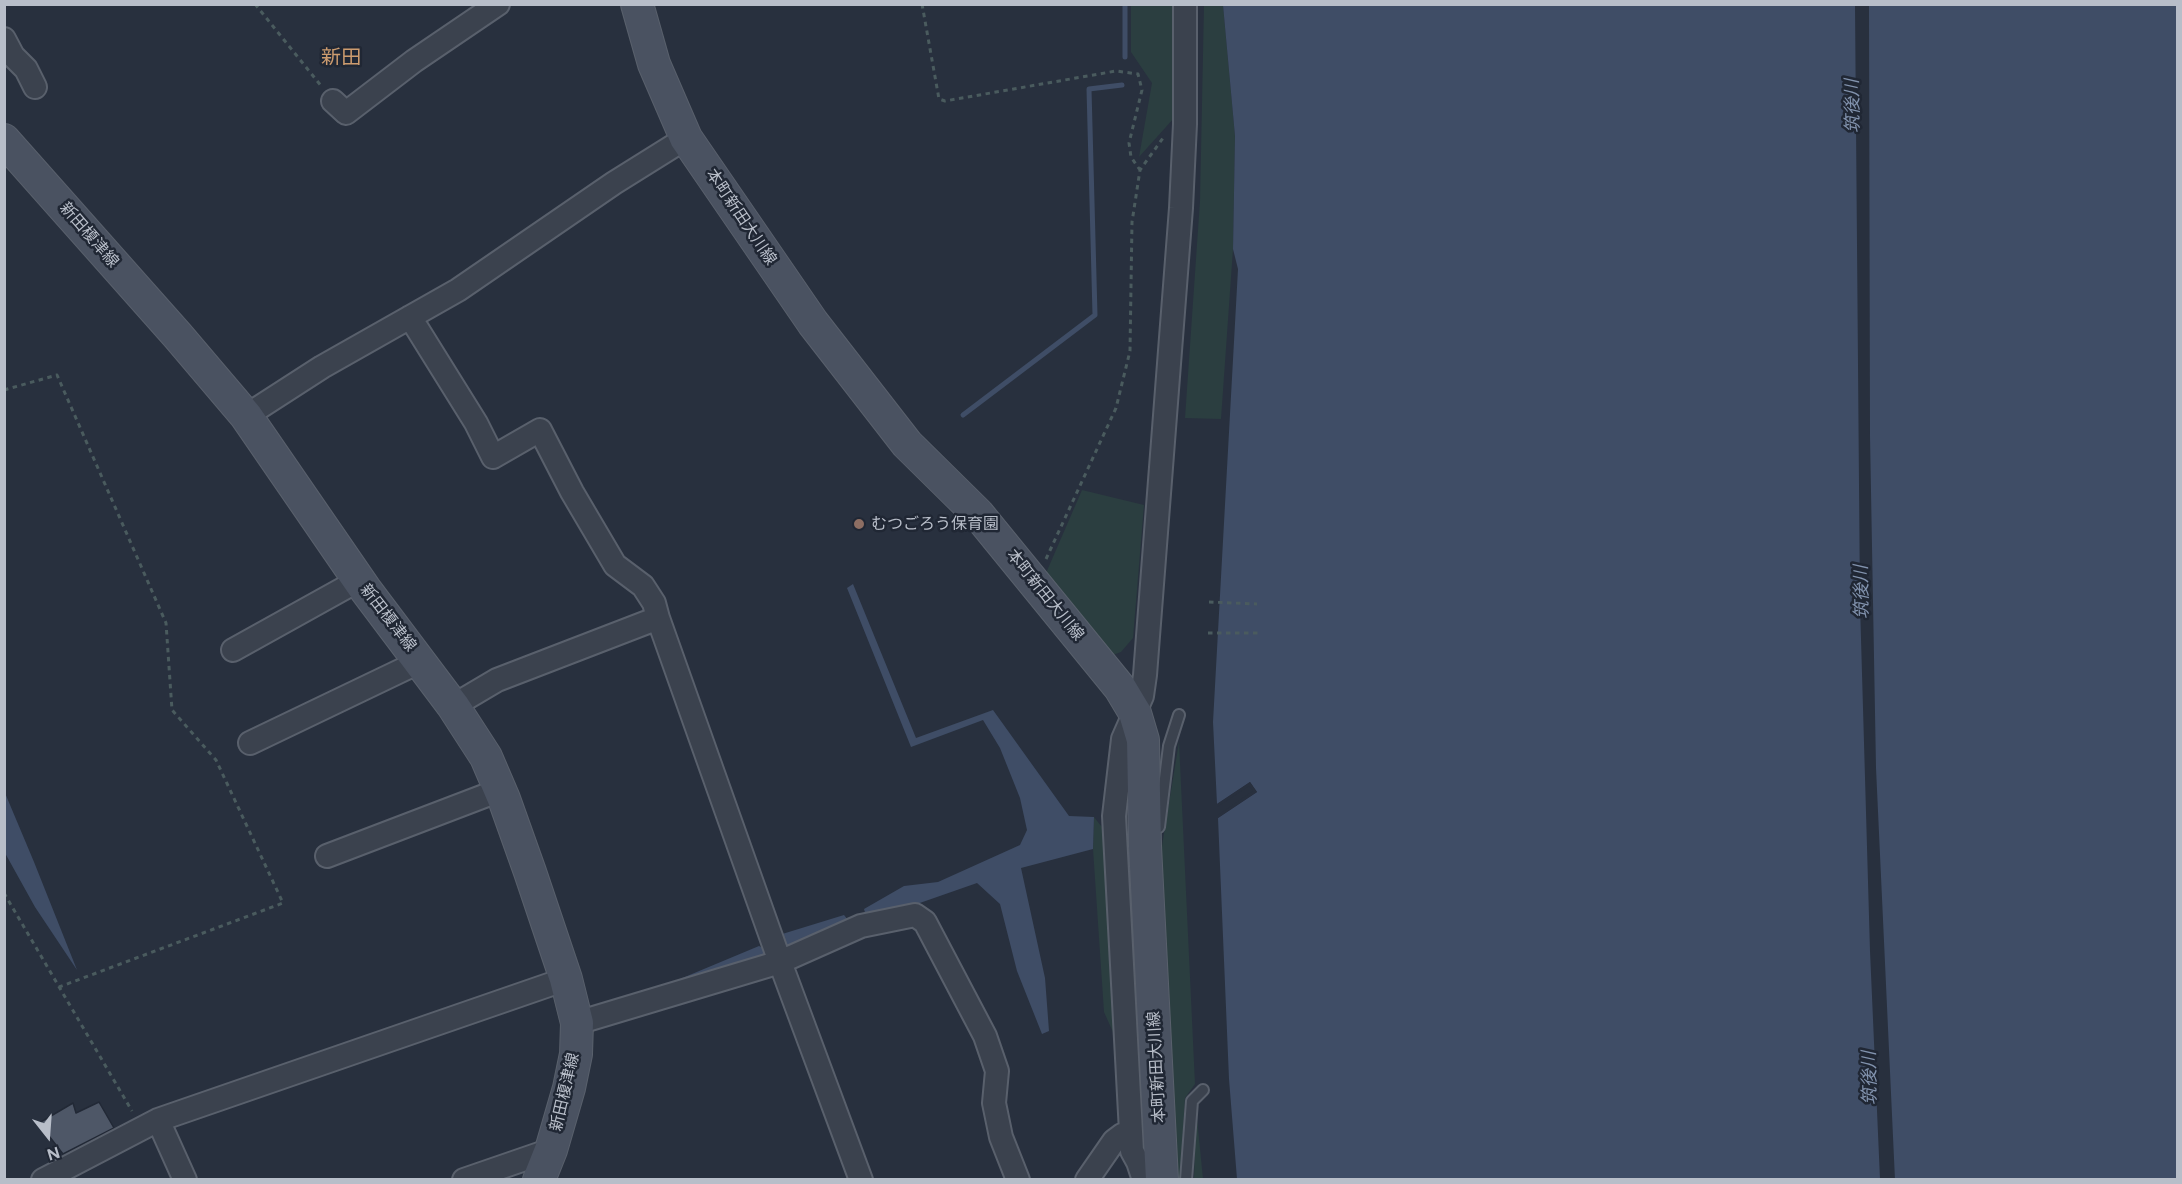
<!DOCTYPE html>
<meta charset="utf-8">
<style>
body{margin:0}
#map{position:relative;width:2182px;height:1184px;overflow:hidden;background:#28303e;font-family:Figtree,sans-serif}
canvas{display:block}
.frame{position:absolute;inset:0;border:6px solid #b8bec9;pointer-events:none}
.north{position:absolute;left:18px;top:1106px;width:60px;height:60px;-webkit-text-stroke:4px #202734;paint-order:stroke;rotate:163deg;font-size:16px;font-weight:700;line-height:24px;text-align:center;color:#b8bec9}
.north::after{content:'';display:block;margin:auto;width:21px;height:27px;background:#b8bec9;clip-path:polygon(50% 0,100% 100%,50% 72%,0 100%)}
</style>
<div id="map">
<canvas width="2182" height="1184"></canvas>
<div class="frame"></div>
<div class="north">N</div>
</div>
<script>
const context = document.querySelector('canvas').getContext('2d');
context.lineJoin = 'round';
function paint(path, color) {
  context.fillStyle = color;
  context.fill(path, 'evenodd');
}
function shape(rows) {
  const path = new Path2D();
  for (const r of rows) {
    path.moveTo(r[0], r[1]);
    for (let i = 2; i < r.length; i += 2) path.lineTo(r[i], r[i + 1]);
  }
  return path;
}
function strokePath(path, color, width, dash) {
  context.strokeStyle = color;
  context.lineWidth = width;
  context.lineCap = dash ? 'butt' : 'round';
  context.setLineDash(dash || []);
  context.stroke(path);
}
function write(font, color, halo, rows, align = 'center') {
  context.font = font + ' Figtree,"Noto Sans JP",sans-serif';
  context.lineWidth = 5;
  context.setLineDash([]);
  context.textBaseline = 'middle';
  context.strokeStyle = halo;
  context.fillStyle = color;
  for (const [text, x, y, turn = 0] of rows) {
    context.save();
    context.translate(x, y);
    context.rotate((+turn || 0) * Math.PI / 180);
    context.textAlign = isNaN(turn) ? turn : align;
    if (halo) context.strokeText(text, 0, 0);
    context.fillText(text, 0, 0);
    context.restore();
  }
}
const green = shape([
 [1131,5,1174,5,1174,118,1139,157,1152,83,1131,52],
 [1204,5,1223,5,1235,136,1233,249,1221,419,1185,418,1200,201],
 [1082,490,1144,505,1133,638,1121,652,1110,656,1043,580],
 [1179,742,1195,1084,1185,1098,1180,1179,1176,1180,1159,864],
 [1094,817,1109,836,1121,1050,1104,1012,1093,849],
 [1196,1108,1203,1179,1194,1179]
]);
const water = shape([
 [1223,5,2177,5,2177,1179,1237,1179,1229,1079,1218,818,1257,792,1250,782,1217,804,1213,722,1238,269,1233,249,1235,136],
 [853,584,916,738,993,710,1069,816,1094,817,1093,849,1021,868,1045,978,1049,1031,1042,1034,1017,971,1000,904,977,883,894,912,866,916,864,909,904,886,938,882,1020,845,1027,830,1020,798,1000,748,983,720,911,747,847,588],
 [5,793,34,862,77,970,35,907,5,853],
 [844,915,852,925,784,954,779,935],
 [759,946,767,950,765,963,636,1006,632,994,668,984]
]);
const pier = shape([
 [1855,5,1869,5,1870,436,1876,768,1895,1180,1880,1179,1870,951,1860,604],
 [1250,782,1257,792,1218,818,1218,815,1253,791,1249,786,1217,807,1217,804]
]);
const stream = shape([
 [1125,4,1125,57],
 [963,415,1095,315,1089,89,1122,85]
]);
const building = shape([
 [99,1102,114,1128,63,1154,39,1123,73,1103,76,1113,99,1102]
]);
const path = shape([
 [255,4,322,87],
 [922,4,939,99,945,101,1116,71,1138,74,1142,90,1129,143,1131,157,1140,170],
 [4,390,57,375,166,623,172,710,216,760,283,903,59,987],
 [1046,559,1116,408,1130,351,1132,222,1140,170,1163,138],
 [1209,602,1257,604],
 [1208,633,1260,633],
 [4,893,132,1111]
]);
const service = shape([
 [1159,827,1169,746,1179,715],
 [1186,1180,1192,1101,1203,1090]
]);
const minor = shape([
 [4,39,13,56,26,69,35,87],
 [333,101,346,113,414,61,498,4],
 [410,317,476,423,493,457,540,430,572,492,615,565,643,586,654,603,658,618],
 [246,416,322,367,458,290,614,183,686,138],
 [233,650,359,580],
 [453,706,497,680,658,618,780,962,861,1180],
 [250,743,421,661],
 [327,856,500,790],
 [577,1023,780,962,861,926,915,915,925,922,985,1036,997,1071,994,1103,1001,1137,1018,1180],
 [158,1120,185,1180],
 [1131,1132,1114,816,1123,739,1142,696,1145,675,1181,208,1185,124,1185,4],
 [43,1180,158,1120,566,979],
 [464,1180,551,1150],
 [1087,1180,1114,1141,1122,1135,1131,1132,1132,1151,1138,1162,1144,1180]
]);
const secondary = shape([
 [637,4,654,64,686,138,813,323,907,444,978,514,1120,688,1135,713,1143,740,1145,846,1162,1180],
 [4,140,178,336,246,416,365,589,453,706,486,757,504,799,530,872,566,979,577,1023,576,1054,569,1088,551,1150,539,1180]
]);
const markers = [
 [859,524,6,"#8d6e63"]
];
const streetNames = [
 ["本町新田大川線",741,217,56],
 ["新田榎津線",89,235,49],
 ["本町新田大川線",1045,595,51],
 ["新田榎津線",388,618,52],
 ["本町新田大川線",1157,1067,-93],
 ["新田榎津線",565,1092,-77]
];
const poiNames = [
 ["むつごろう保育園",871,524]
];
const waterNames = [
 ["筑後川",1853,106,-91],
 ["筑後川",1862,592,-91],
 ["筑後川",1870,1078,-91]
];
const quarterNames = [
 ["新田",341,58]
];
paint(green, '#2b3e40');
paint(water, '#3f4d66');
paint(pier, '#28303e');
strokePath(stream, '#3f4d66', 5);
paint(building, '#4e5767');
strokePath(building, '#222936', 1.5);
strokePath(service, '#59606c', 14);
strokePath(minor, '#59606c', 26);
strokePath(secondary, '#59606c', 34);
strokePath(path, '#4a5b5e', 3, [4.5, 4.5]);
strokePath(service, '#3b424e', 10);
strokePath(minor, '#3b424e', 22);
strokePath(secondary, '#4a5261', 32);
for (const [x, y, r, color] of markers) {
  const dot = new Path2D();
  dot.arc(x, y, r, 0, 2 * Math.PI);
  context.fillStyle = color;
  context.fill(dot);
  strokePath(dot, '#202734', 2);
}
write('16px', '#b8bec9', '#202734', streetNames);
write('16px', '#b8bec9', '#202734', poiNames, 'left');
write('italic 18px', '#8293ae', '#202734', waterNames);
write('20px', '#cd9c6f', '#202734', quarterNames);
</script>
